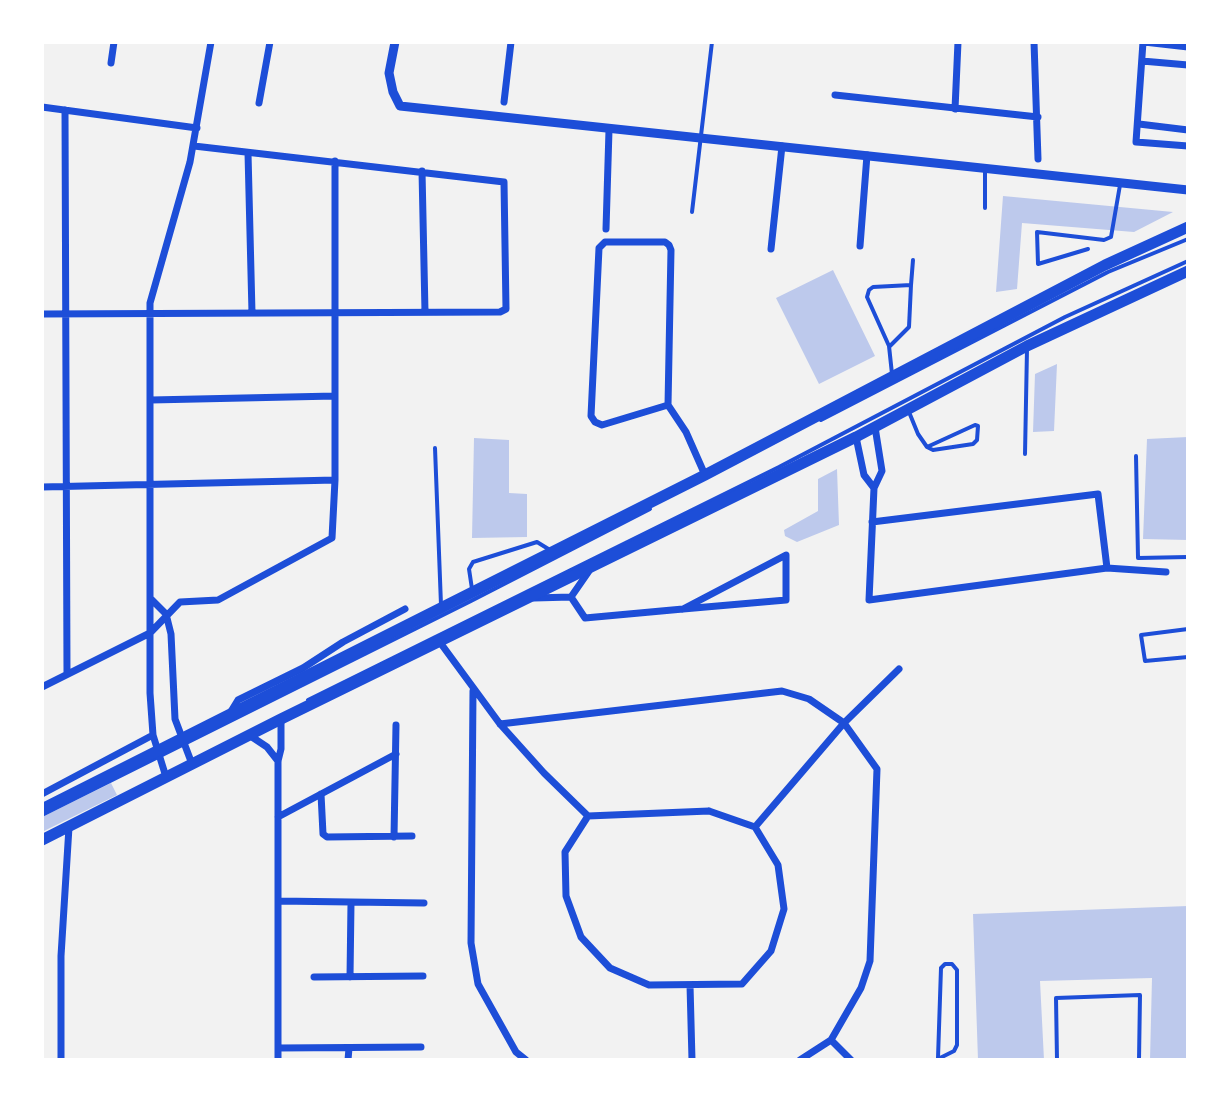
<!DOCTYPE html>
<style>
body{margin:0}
#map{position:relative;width:1230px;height:1102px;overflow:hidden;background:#f2f2f2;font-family:Montserrat,sans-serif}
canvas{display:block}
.frame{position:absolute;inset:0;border:44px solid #fff;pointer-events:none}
</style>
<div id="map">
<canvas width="1230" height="1102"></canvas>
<div class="frame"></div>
</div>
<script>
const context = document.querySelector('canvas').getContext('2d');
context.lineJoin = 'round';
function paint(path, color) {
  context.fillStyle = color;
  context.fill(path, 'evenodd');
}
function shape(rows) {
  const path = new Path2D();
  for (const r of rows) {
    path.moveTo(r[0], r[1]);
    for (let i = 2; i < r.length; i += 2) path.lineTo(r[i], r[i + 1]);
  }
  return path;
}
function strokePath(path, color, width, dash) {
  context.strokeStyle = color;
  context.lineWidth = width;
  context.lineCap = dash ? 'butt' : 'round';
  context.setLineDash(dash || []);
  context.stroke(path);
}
const building = shape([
 [1003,196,1173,212,1134,232,1022,223,1017,289,996,292],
 [833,270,875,356,819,384,776,298],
 [1057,364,1054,431,1033,432,1035,374],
 [1188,437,1188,540,1143,539,1147,439],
 [474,438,509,440,509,493,527,494,527,537,472,538],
 [837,469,839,525,797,542,785,536,784,530,818,511,818,479],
 [111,783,117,795,42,832,42,817],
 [1188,906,1188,1060,1150,1060,1152,978,1040,981,1044,1060,978,1060,973,914]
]);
const service = shape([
 [985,208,985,170],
 [692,212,712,42],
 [1088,249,1038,264,1037,232,1104,240,1111,237,1120,185],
 [890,346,909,327,911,285],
 [892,374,889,346,867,297,869,290,873,287,911,285,913,260],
 [909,412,918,434,927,447,933,450,973,444,977,440,978,426,975,425,927,447],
 [821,420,1108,272,1188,239],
 [435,448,441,605],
 [1025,454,1027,349],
 [1136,456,1138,558,1188,557],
 [472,589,469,569,473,562,537,542,550,550],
 [1188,629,1141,635,1145,661,1188,657],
 [308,700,779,467,1065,317,1188,261],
 [42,815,471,601,650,509],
 [936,1060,954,1051,957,1045,957,970,952,964,945,964,941,968,938,1058],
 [1057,1060,1056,998,1140,995,1139,1060]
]);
const minor = shape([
 [1034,42,1038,159],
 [1143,42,1136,142,1188,146],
 [1144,42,1188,47],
 [1142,61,1188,65],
 [111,63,114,42],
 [835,95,1038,117],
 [504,102,511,42],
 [259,103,270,42],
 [42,107,197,128],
 [955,109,958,42],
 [65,110,67,674],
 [1139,124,1188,130],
 [248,153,252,313],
 [422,171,425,312],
 [606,229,609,130],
 [860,246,867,155],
 [771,249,782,146],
 [42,314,500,312,506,309,504,182,194,146],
 [151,400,335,396],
 [668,405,602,425,595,422,591,416,599,248,605,242,665,242,669,245,671,250,668,405,686,432,705,475],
 [875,427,882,471,874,488,869,600,1107,568,1166,572],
 [856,437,864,475,874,488],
 [42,487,335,480],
 [872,522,1098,494,1107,568],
 [571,597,585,618,683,609,786,600,786,555,683,609],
 [534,598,571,597,589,571],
 [151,599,166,614,171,634,175,719,192,764],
 [439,641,500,724,544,773,588,816],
 [42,687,150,633,180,602,218,600,332,538,335,480,335,161],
 [473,691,471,943,478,984,516,1052,526,1060],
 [230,713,238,700,303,668,343,642,405,609],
 [500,724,782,691,809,699,844,723,877,769,870,961,861,988,831,1040,800,1060],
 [249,735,267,747,278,761],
 [166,777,153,735,150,693,150,303,190,162,211,42],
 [42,794,153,735],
 [321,794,323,834,327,837,412,836],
 [709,811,755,827,778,865,784,909,771,951,742,984,649,985,610,968,581,937,566,896,565,852,588,816,709,811],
 [278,817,396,754],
 [755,827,844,723,899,669],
 [394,837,396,725],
 [278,901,424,903],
 [314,977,423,976],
 [350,977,351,903],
 [690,985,692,1060],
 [831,1040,851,1060],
 [278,1048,421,1047],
 [61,1060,61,956,69,827],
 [278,1060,278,761,281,749,281,719],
 [348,1060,349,1048]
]);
const tertiary = shape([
 [395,42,389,73,393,92,400,106,1188,190]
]);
const primary = shape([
 [42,809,705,475,1105,265,1188,227],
 [42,840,281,719,856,437,1027,346,1188,271]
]);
paint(building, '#bdc9ec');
strokePath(service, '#1d4ed8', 4);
strokePath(minor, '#1d4ed8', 7);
strokePath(tertiary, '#1d4ed8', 9);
strokePath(primary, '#1d4ed8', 11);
</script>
